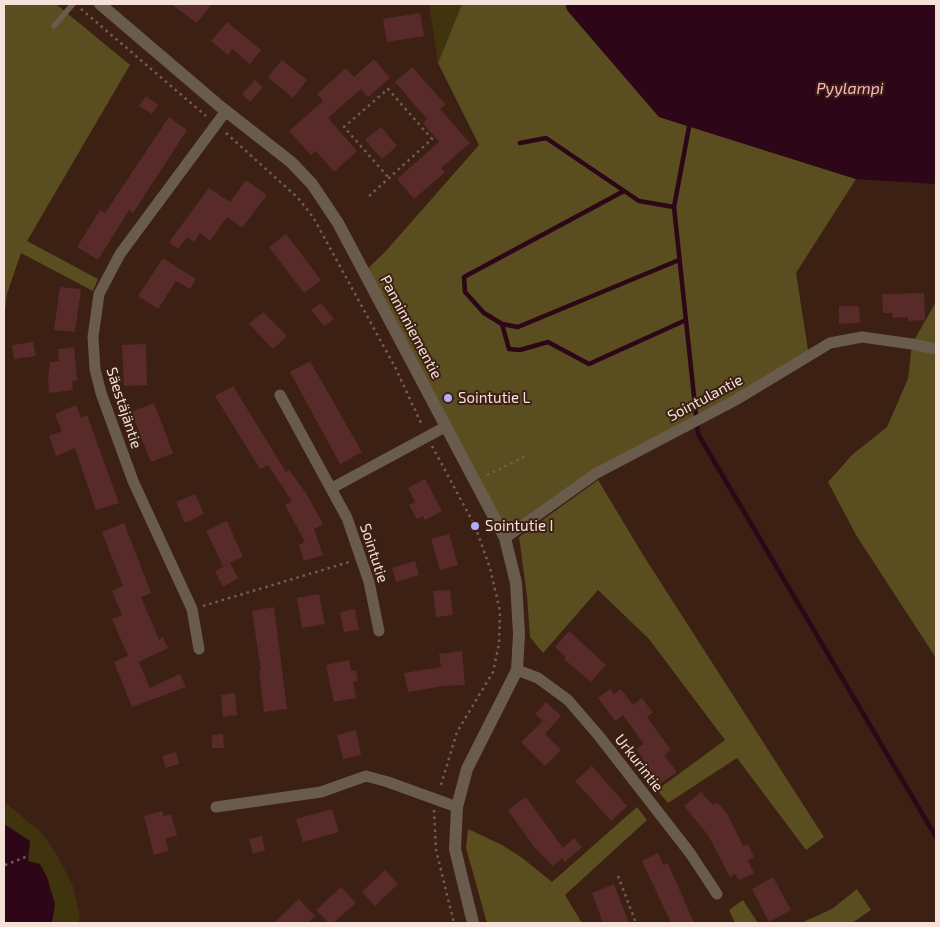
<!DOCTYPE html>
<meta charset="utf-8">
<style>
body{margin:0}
#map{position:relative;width:940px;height:927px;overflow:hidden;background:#3b2013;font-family:"Exo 2",sans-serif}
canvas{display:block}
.frame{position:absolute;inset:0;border:5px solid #f4e1d9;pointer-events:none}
</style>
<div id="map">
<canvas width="940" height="927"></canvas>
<div class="frame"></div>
</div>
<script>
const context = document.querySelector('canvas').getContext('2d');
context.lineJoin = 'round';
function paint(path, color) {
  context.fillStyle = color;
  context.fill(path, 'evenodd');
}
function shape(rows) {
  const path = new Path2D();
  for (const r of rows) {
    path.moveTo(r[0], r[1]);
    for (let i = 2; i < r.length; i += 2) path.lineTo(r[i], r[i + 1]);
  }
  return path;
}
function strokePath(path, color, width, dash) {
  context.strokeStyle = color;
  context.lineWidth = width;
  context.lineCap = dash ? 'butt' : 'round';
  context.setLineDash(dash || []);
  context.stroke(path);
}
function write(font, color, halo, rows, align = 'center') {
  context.font = font + ' "Exo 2",sans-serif';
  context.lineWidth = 4;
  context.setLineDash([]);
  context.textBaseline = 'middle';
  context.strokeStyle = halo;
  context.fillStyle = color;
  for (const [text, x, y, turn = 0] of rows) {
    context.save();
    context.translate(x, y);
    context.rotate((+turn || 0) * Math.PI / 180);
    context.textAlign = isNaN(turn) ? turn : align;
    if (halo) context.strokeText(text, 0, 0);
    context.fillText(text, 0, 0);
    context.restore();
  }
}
const green = shape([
 [429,4,462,4,438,63],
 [4,802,41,832,57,855,73,886,80,917,78,923,4,923]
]);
const forest = shape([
 [4,4,56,4,130,65,27,241,98,279,93,291,21,253,7,294,4,320],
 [462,4,566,4,567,10,659,117,856,179,796,273,809,356,595,474,505,538,364,272,385,252,479,145,438,63],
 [936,302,936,658,856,535,828,482,852,455,887,427,908,379,912,344],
 [598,480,645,558,824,837,806,850,737,758,668,803,657,790,725,740,649,639,598,590,543,653,530,637,527,596,519,537],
 [637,807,647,820,565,895,582,923,487,923,466,848,468,829,502,845,521,857,552,882],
 [857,889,871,910,852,923,801,923,832,909],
 [743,900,758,923,735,923,729,910]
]);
const water = shape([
 [566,4,936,4,936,184,856,179,659,117,567,10],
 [4,824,30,841,28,861,40,864,47,877,55,904,52,923,4,923]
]);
const stream = shape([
 [689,127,674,207,698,434,936,837],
 [520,143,546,138,639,201,674,207],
 [624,191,464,277,465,292,484,313,502,324,518,327,679,260],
 [502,324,509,349,520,350,548,342,589,364,686,320]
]);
const building = shape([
 [171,4,212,4,197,23],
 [420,13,424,36,387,42,383,19],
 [227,22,261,50,250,64,232,49,228,55,211,41],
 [374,59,390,78,368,97,361,89,328,118,357,151,334,172,316,151,311,155,289,131,323,101,317,94,346,68,354,77],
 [282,60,307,80,293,98,268,77],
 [412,67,446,105,440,109,470,143,441,168,445,172,414,199,397,179,439,142,423,123,427,119,395,82],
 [255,80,263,87,250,102,242,94],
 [146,96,158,105,152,114,139,106],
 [169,117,187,130,133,213,129,210,98,260,77,247,100,210,105,213],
 [381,127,397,146,382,159,365,140],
 [246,180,267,195,242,228,227,217,210,241,200,233,194,242,187,237,178,249,169,242,209,188,230,202],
 [286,234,321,280,304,293,269,247],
 [163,258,196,279,190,289,176,281,158,309,138,296],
 [60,287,81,289,75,332,54,330],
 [924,293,925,320,908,321,908,317,893,318,892,313,883,313,882,294],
 [321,303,334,319,324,326,311,310],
 [839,306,859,306,860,323,839,324],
 [263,312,287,336,273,349,249,324],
 [33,342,36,356,14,359,12,345],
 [146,344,147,385,124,386,122,345],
 [74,347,77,380,72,381,73,390,49,393,48,380,50,362,59,361,58,349],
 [310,361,362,452,340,464,290,372],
 [233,386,286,472,289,470,306,493,323,524,314,529,323,555,304,561,299,545,305,542,285,505,292,501,268,465,260,469,215,396],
 [154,403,173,453,151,462,131,412],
 [76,405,81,418,87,415,119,503,96,510,75,448,56,456,49,436,62,431,55,414],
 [425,479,442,511,425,520,423,516,417,519,409,505,415,502,408,488],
 [195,494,204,514,185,523,176,502],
 [227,521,243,557,223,566,206,531],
 [124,523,151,593,141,597,159,640,163,637,168,648,139,662,150,688,180,674,186,687,132,707,114,662,128,656,112,619,122,615,112,591,123,586,102,532],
 [449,534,458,565,440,570,431,539],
 [415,561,419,575,396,582,392,568],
 [230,563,238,578,223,587,215,571],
 [450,590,453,615,436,617,433,591],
 [319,594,325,624,302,628,297,598],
 [274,607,287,709,264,712,259,671,261,671,252,611],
 [355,609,359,630,344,632,340,612],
 [569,631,606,665,591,682,564,659,566,657,555,647],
 [462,651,465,685,443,686,408,692,404,673,441,667,439,654],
 [349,660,351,671,356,670,358,681,353,682,356,698,334,702,326,665],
 [610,689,614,694,621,689,633,705,642,698,653,713,647,717,671,750,664,755,677,772,660,784,636,749,644,744,623,715,615,721,598,698],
 [235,693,237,715,223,717,221,695],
 [546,702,561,716,545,734,561,750,545,766,521,742,543,721,535,714],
 [356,730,361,755,343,759,337,735],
 [223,734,224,748,212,748,212,735],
 [176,752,179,764,166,768,162,756],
 [592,766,627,806,611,821,575,781],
 [701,792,713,805,717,802,728,815,743,846,748,844,754,857,748,861,754,873,739,880,735,874,730,877,708,835,684,806],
 [526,797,563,848,574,838,582,847,565,862,562,858,553,866,534,847,508,810],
 [332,809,339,832,303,842,296,819],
 [162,811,164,816,171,814,177,835,165,839,169,851,154,855,144,816],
 [262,836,265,850,253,854,249,839],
 [658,853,663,865,668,863,694,923,671,923,642,861],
 [385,870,398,884,375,906,362,892],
 [773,877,791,910,769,922,752,889],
 [614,884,629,923,603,923,592,893],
 [341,887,356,903,333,923,329,923,316,910],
 [299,899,315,916,308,923,274,923]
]);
const path = shape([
 [81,9,206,116],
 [226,133,298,198,313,217,395,367,422,425],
 [369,196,389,178,432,139,388,89,344,127,389,178],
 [432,446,475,526,490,568,500,611,499,644,493,672,457,732,440,788],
 [487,475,528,455],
 [203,606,349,562],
 [434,810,436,850,454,923],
 [5,865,28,856],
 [618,876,636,923]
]);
const service = shape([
 [54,26,73,4]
]);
const minor = shape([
 [280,395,347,518,369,582,379,631],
 [332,488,445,427],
 [505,538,595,474,734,401,830,343,862,337,912,344,936,349],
 [199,649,192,609,133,481,101,393,95,369,93,337,99,294,120,254,226,111],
 [517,670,538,678,568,700,599,736,690,853,717,894],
 [216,807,321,792,366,776,388,782,457,807]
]);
const tertiary = shape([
 [100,4,222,108,291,162,312,184,338,223,505,538,516,583,519,634,517,670,467,769,457,807,455,849,473,923]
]);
const markers = [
 [448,398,5,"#b1adfa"],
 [475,526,5,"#b1adfa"]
];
const streetNames = [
 ["Panninniementie",411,327,62],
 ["Sointulantie",705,398,-28],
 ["Säestäjäntie",124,408,72],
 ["Sointutie",374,553,72],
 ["Urkurintie",639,763,52]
];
const poiNames = [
 ["Sointutie L",458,398],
 ["Sointutie I",485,526]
];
const waterNames = [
 ["Pyylampi",850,89]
];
paint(green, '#3f340e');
paint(forest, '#5a4d1f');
paint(water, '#2d0617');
strokePath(stream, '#2d0617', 4.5);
paint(building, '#582b2a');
strokePath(path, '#755d51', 2.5, [2.5, 4]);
strokePath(service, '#6a5c4c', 5.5);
strokePath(minor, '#6a5c4c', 11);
strokePath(tertiary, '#6a5c4c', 12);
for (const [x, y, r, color] of markers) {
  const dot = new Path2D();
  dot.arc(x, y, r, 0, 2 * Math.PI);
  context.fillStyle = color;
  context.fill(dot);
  strokePath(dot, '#3b2013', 2);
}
write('15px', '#f4e1d9', '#3b2013', streetNames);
write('15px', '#f4e1d9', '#3b2013', poiNames, 'left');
write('italic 16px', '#ffb0ca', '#3b2013', waterNames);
</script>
